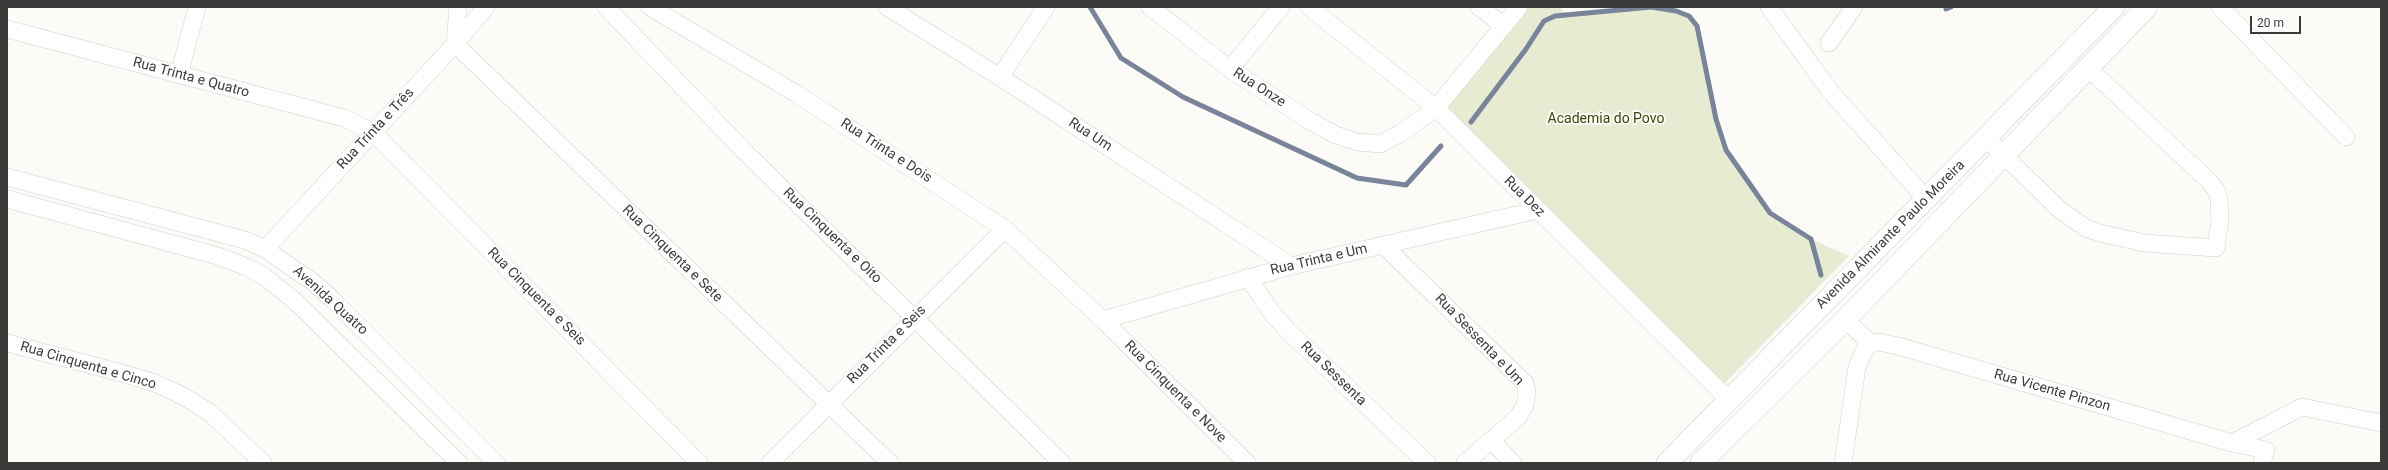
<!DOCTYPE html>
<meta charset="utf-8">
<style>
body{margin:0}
#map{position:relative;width:2388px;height:470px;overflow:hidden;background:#fdfbf8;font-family:Roboto,sans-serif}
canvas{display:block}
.frame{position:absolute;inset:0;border:8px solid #3c3b3a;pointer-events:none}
.scale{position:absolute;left:2250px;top:16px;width:51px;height:18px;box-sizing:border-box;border:2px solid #3c3b3a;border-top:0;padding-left:5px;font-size:12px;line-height:14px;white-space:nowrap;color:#3c3b3a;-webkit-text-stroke:3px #fff;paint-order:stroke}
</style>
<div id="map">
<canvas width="2388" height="470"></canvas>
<div class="frame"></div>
<div class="scale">20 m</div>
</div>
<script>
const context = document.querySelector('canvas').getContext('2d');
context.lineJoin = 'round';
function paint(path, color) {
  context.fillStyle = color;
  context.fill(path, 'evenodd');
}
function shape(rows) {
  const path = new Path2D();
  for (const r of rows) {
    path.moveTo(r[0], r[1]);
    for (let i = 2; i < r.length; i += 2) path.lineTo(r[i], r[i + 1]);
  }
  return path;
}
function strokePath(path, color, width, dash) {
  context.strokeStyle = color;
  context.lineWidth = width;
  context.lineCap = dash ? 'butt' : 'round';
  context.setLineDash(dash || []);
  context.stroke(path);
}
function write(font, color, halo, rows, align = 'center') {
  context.font = font + ' Roboto,sans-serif';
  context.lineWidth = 3.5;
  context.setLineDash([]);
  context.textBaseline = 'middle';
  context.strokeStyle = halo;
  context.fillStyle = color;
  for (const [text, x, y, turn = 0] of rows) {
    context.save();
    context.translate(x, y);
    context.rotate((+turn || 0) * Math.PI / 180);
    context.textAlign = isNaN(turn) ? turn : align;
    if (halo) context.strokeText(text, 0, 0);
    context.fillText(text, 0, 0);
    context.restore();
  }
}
const green = shape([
 [1528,7,1559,7,1568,15,1651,7,1676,11,1689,16,1697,26,1716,119,1726,150,1741,174,1770,213,1811,239,1849,256,1722,386,1443,109]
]);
const stream = shape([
 [1090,7,1121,58,1183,97,1357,178,1406,185,1441,146],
 [1946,9,1951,7],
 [1471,122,1526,49,1544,21,1555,16,1651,7,1676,11,1689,16,1697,26,1716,119,1726,150,1770,213,1811,239,1821,275]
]);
const minor = shape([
 [458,7,455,44,890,463],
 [606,7,743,150,1062,463],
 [650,7,797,94,1005,229,1103,320,1247,463],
 [887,7,1000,77,1291,266],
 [1150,7,1230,69,1310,121,1336,135,1357,142,1380,144,1401,133,1436,108,1519,7],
 [1309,7,1436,108,1729,400],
 [1479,7,1504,26],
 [1769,7,1830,91,1927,200],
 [2220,7,2346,137],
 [7,29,344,118,373,132,699,463],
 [1829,43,1854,7],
 [1230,69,1281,7],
 [179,75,197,7],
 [1000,77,1046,7],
 [1986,138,2060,210,2086,228,2100,233,2144,243,2216,248,2220,220,2219,199,2216,190,2210,182,2088,68],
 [7,177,245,240,265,249,313,282,334,301,496,463],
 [7,199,218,256,249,268,265,277,296,302,459,463],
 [1384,246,1525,383,1527,392,1525,405,1518,417,1465,463],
 [265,249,455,44,486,7],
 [1248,277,1272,313,1289,332,1427,463],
 [1103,320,1291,266,1538,210],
 [1845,320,1871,343],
 [7,343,118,372,155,383,183,396,209,412,263,463],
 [1871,343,1879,342,1898,346,2232,443,2266,450,2262,463],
 [1492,441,1513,463],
 [2232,443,2302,407,2381,423],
 [770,463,1005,229],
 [1843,463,1857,367,1865,349,1871,343]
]);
const major = shape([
 [1667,463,2114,7],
 [1701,463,1845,320,2147,7]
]);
const streetNames = [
 ["Rua Trinta e Quatro",191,78,15],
 ["Rua Onze",1259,88,33],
 ["Rua Trinta e Três",376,129,-47],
 ["Rua Um",1090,135,33],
 ["Rua Trinta e Dois",886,151,33],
 ["Rua Dez",1524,197,45],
 ["Avenida Almirante Paulo Moreira",1891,235,-45],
 ["Rua Cinquenta e Oito",832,236,44],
 ["Rua Cinquenta e Sete",672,254,44],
 ["Rua Trinta e Um",1319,260,-13],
 ["Rua Cinquenta e Seis",536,297,45],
 ["Avenida Quatro",330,301,42],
 ["Rua Sessenta e Um",1479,340,46],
 ["Rua Trinta e Seis",887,345,-45],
 ["Rua Cinquenta e Cinco",88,366,16],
 ["Rua Sessenta",1333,374,44],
 ["Rua Vicente Pinzon",2052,391,16],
 ["Rua Cinquenta e Nove",1175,392,45]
];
const parkNames = [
 ["Academia do Povo",1606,119]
];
paint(green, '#e7ebd2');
strokePath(stream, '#79849b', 5);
strokePath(minor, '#d1cfcc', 18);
strokePath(major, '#d1cfcc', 22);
strokePath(minor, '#fff', 17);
strokePath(major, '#fff', 21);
write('14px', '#3c3b3a', '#fff', streetNames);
write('14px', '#3e4302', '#fff', parkNames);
</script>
